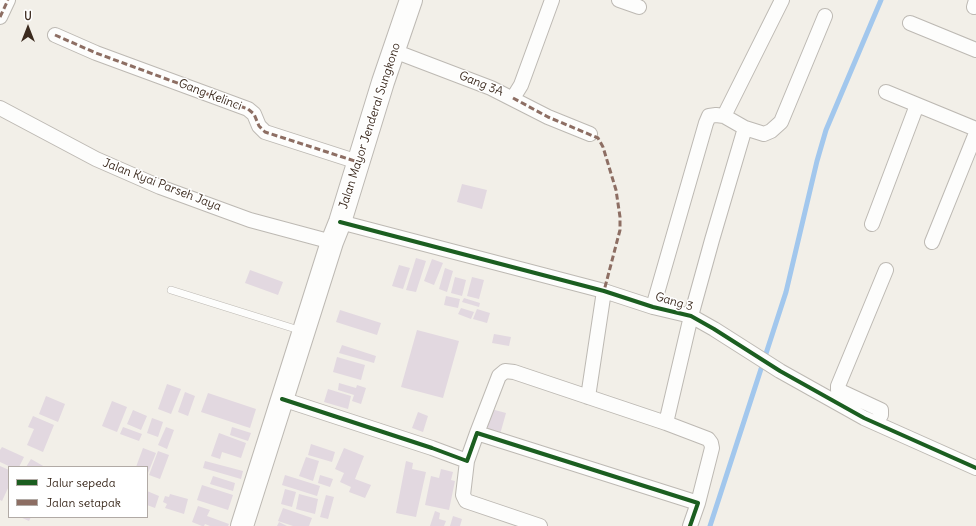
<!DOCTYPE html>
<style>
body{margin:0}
#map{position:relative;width:976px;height:526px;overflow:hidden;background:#f2efe8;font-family:Delius,sans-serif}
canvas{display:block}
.legend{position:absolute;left:8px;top:466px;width:140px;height:52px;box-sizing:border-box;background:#fff;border:1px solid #b1aaa5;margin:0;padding:5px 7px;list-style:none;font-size:12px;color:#3b2a1e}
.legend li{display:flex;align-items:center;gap:8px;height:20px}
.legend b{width:20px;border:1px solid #b1aaa5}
.north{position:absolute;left:8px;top:8px;width:40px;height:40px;-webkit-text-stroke:3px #fff;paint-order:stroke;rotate:0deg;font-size:11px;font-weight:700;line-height:16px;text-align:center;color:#3b2a1e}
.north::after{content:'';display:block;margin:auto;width:14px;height:18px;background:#3b2a1e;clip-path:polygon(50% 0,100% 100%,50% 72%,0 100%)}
</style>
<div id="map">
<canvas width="976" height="526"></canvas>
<ul class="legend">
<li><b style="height:5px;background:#1b5e20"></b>Jalur sepeda</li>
<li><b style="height:5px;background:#8d6e63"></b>Jalan setapak</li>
</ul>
<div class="north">U</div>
</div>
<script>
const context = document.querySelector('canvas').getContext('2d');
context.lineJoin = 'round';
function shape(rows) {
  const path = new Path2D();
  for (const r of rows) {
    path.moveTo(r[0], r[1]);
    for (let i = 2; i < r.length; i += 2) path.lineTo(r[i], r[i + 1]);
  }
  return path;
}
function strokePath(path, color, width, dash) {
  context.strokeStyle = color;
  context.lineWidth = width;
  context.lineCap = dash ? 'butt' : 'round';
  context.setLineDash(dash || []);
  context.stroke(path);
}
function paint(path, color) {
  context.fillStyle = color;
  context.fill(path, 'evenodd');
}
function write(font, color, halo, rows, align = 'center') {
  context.font = font + ' Delius,sans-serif';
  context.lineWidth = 3;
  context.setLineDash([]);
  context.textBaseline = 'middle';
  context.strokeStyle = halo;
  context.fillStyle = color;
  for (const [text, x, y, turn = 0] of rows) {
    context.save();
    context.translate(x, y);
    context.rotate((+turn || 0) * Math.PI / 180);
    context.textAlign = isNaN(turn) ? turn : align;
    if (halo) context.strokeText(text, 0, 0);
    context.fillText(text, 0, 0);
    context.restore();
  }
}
const stream = shape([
 [710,526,786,292,817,161,826,130,881,0]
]);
const building = shape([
 [462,184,487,190,482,209,457,202],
 [416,258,426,261,416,292,406,290],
 [432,259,443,263,434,285,424,281],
 [399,265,410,268,403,289,392,286],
 [445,268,453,271,447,292,439,289],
 [250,270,283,282,278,295,245,283],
 [455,277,466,280,462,296,451,293],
 [472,277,484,280,479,299,467,296],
 [446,296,460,299,458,308,444,305],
 [464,298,480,303,479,307,462,302],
 [461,308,474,312,471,319,458,314],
 [477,309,490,313,487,323,473,319],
 [340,310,381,323,377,335,336,322],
 [417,330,459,341,443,398,401,387],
 [494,334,511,337,509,346,492,343],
 [342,345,376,356,374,363,339,353],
 [337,357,365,365,361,380,333,372],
 [339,383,356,388,357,385,366,388,361,404,352,401,354,395,338,390],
 [167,384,181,389,171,414,158,409],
 [328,389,351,396,348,409,324,402],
 [185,392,195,396,188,416,178,412],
 [208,393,256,409,250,428,201,412],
 [46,396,65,404,58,422,39,414],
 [112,401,127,407,117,432,102,426],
 [491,409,506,413,499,438,484,434],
 [133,410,147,416,141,430,127,424],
 [418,412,428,416,423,432,412,428],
 [33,416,54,425,43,452,27,445,34,429,28,427],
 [152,418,163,422,158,437,147,433],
 [123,427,142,434,139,441,120,434],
 [166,427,174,430,167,449,158,445],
 [232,427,251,433,248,441,230,435],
 [219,433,246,443,241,458,222,452,220,459,211,456],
 [311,444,335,452,332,462,308,455],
 [2,447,24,457,19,467,11,467,0,462,0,450],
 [143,448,156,453,148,473,147,473,147,467,136,467],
 [344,448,364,456,355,479,371,485,365,498,349,492,351,487,340,482,344,473,335,469],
 [158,451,169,455,160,479,149,475],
 [306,457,319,461,313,481,299,476],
 [31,459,45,467,26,467],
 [205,461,243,471,241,479,203,468],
 [406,461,413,463,412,469,426,472,416,517,396,513],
 [0,466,9,470,9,486,2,501,0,500],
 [441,469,453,472,451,480,455,481,449,510,425,505,431,476,439,478],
 [285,475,320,486,317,496,282,485],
 [320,475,333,479,330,487,318,483],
 [213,476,235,483,233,491,210,484],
 [202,485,233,495,228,510,197,500],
 [285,489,296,492,292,507,281,504],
 [147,491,159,496,155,508,147,505],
 [170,494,188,499,184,514,165,508,167,504,163,502,165,496,169,497],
 [299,494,318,499,315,514,296,509],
 [326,495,334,497,328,519,320,517],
 [198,506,210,510,207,516,229,524,228,526,210,526,205,524,204,526,202,526,192,522],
 [283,508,312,518,309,526,293,526,278,521],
 [435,511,440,513,439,519,446,521,444,526,430,526],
 [453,516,462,519,460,526,450,526],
 [20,517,31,517,29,521],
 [279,522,287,526,277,526]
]);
const service = shape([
 [171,290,302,331]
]);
const minor = shape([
 [619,0,639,7],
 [974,7,976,0],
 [0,17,8,0],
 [910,23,976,50],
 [55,35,96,53,248,109,254,114,259,126,265,132,358,162],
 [394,51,491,88,548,117,590,134],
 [886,92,976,129],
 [513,98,521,85,552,0],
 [0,108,96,159,160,187,250,220,332,242],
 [745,128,764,134,771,131,781,122,825,16],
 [340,222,604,291,653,307,691,316,714,329,780,371,864,418,976,468],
 [872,224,917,105],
 [932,242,976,133],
 [653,307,706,123,709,116,716,115,724,116,782,0],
 [588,397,604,291],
 [282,399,432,448,467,461,477,433,698,503,690,526],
 [666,423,691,316,712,240,745,128,724,116],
 [876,423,881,415,881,410,838,390,838,386,886,270],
 [477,433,499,376,505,371,514,372,666,423,708,439,711,443,712,448,698,503],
 [467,461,463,495,466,501,540,526]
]);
const primary = shape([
 [242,526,332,242,340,222,383,82,411,0]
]);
const quiet = shape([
 [0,17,8,0],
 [55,35,96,53,248,109,254,114,259,126,265,132,358,162],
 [513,98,548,117,598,138,603,147,616,190,620,217,620,230,604,291]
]);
const cycleway = shape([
 [340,222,604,291,653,307,691,316,714,329,780,371,864,418,976,468],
 [282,399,432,448,467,461,477,433,698,503,690,526]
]);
const streetNames = [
 ["Gang 3A",481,84,22],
 ["Gang Kelinci",210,95,21],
 ["Jalan Mayor Jenderal Sungkono",370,126,-72],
 ["Jalan Kyai Parseh Jaya",162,185,21],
 ["Gang 3",674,302,16]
];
strokePath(stream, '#a2c7ed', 5);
paint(building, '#e2d8e0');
strokePath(service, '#bdb9b3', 8);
strokePath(minor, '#bdb9b3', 16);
strokePath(primary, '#bdb9b3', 24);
strokePath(service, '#fdfdfc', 7);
strokePath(minor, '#fdfdfc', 14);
strokePath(primary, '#fdfdfc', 22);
strokePath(quiet, '#8d6e63', 3, [6, 3]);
strokePath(cycleway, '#1b5e20', 4);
write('12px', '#3b2a1e', '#fff', streetNames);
</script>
